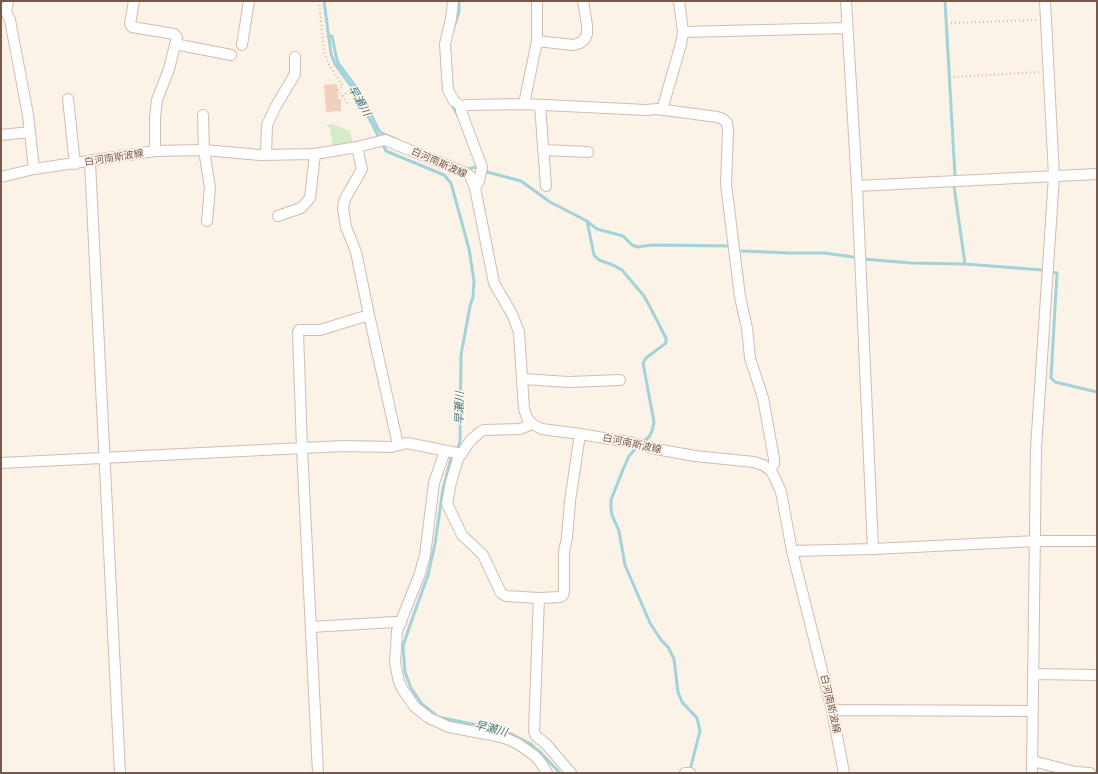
<!DOCTYPE html>
<meta charset="utf-8">
<style>
body{margin:0}
#map{position:relative;width:1098px;height:774px;overflow:hidden;background:#fcf3e8;font-family:Figtree,sans-serif}
canvas{display:block}
.frame{position:absolute;inset:0;border:2px solid #77584b;pointer-events:none}
</style>
<div id="map">
<canvas width="1098" height="774"></canvas>
<div class="frame"></div>
</div>
<script>
const context = document.querySelector('canvas').getContext('2d');
context.lineJoin = 'round';
function paint(path, color) {
  context.fillStyle = color;
  context.fill(path, 'evenodd');
}
function shape(rows) {
  const path = new Path2D();
  for (const r of rows) {
    path.moveTo(r[0], r[1]);
    for (let i = 2; i < r.length; i += 2) path.lineTo(r[i], r[i + 1]);
  }
  return path;
}
function strokePath(path, color, width, dash) {
  context.strokeStyle = color;
  context.lineWidth = width;
  context.lineCap = dash ? 'butt' : 'round';
  context.setLineDash(dash || []);
  context.stroke(path);
}
function write(font, color, halo, rows, align = 'center') {
  context.font = font + ' Figtree,"Noto Sans JP",sans-serif';
  context.lineWidth = 3;
  context.setLineDash([]);
  context.textBaseline = 'middle';
  context.strokeStyle = halo;
  context.fillStyle = color;
  for (const [text, x, y, turn = 0] of rows) {
    context.save();
    context.translate(x, y);
    context.rotate((+turn || 0) * Math.PI / 180);
    context.textAlign = isNaN(turn) ? turn : align;
    if (halo) context.strokeText(text, 0, 0);
    context.fillText(text, 0, 0);
    context.restore();
  }
}
const green = shape([
 [333,124,350,131,353,144,333,147,330,128,326,125]
]);
const stream = shape([
 [324,1,331,54,335,64,356,93,386,151,444,175,451,183,469,249,474,281,473,297,470,306,461,355,460,441,458,449,451,458,443,489,435,544,428,575,409,628,403,646,405,672,411,688,422,704,438,717,501,730,515,736,529,743,540,752,560,773],
 [945,1,955,176],
 [453,30,459,12,459,1],
 [328,36,332,36,336,56,338,63,362,95,377,127,381,133,398,140],
 [451,103,458,116],
 [466,169,477,167,476,164],
 [487,172,521,181,550,202,587,221,594,255,599,260,613,265,622,270,644,296,649,305,666,338,666,343,646,358,643,363,654,422,652,431,649,437,642,442],
 [954,186,965,264],
 [587,221,597,229,623,236,632,245,637,247,652,245,730,246],
 [742,251,790,253,825,253,853,257],
 [863,259,911,263,965,264,1042,270],
 [1052,272,1057,273,1051,378,1055,382,1097,392],
 [638,446,629,456,622,472,611,500,611,508,612,515,619,531,625,565,650,623,661,640,668,647,674,659,678,692,682,702,697,718,700,731,691,766]
]);
const building = shape([
 [337,84,338,99,341,99,341,111,326,112,324,85]
]);
const path = shape([
 [319,1,324,51,328,63,343,86,338,90,348,104],
 [951,23,1037,20],
 [954,77,1040,72],
 [342,96,353,88]
]);
const minor = shape([
 [8,1,6,12,10,20,28,115,34,169],
 [134,1,130,24,132,27,174,34,177,37,169,69,157,100,155,117,155,151],
 [453,1,451,19,445,44,448,90,454,101,462,107],
 [846,1,857,186,873,549],
 [683,32,847,28],
 [537,41,573,45,580,43,585,39,587,34,587,25,583,1],
 [175,44,231,55],
 [242,45,249,1],
 [68,99,75,164],
 [524,104,537,41,537,1],
 [540,105,546,186],
 [662,110,681,44,683,32,679,1],
 [203,115,204,150,210,188,207,221],
 [1,135,30,132],
 [357,147,362,169,345,199,343,208,346,227,356,252,369,315,398,445],
 [543,150,588,152],
 [266,155,267,125,276,106,295,74,295,57],
 [90,162,120,773],
 [1,177,34,169,155,151,204,150,260,155,315,154,357,147,385,140,466,173,470,176,475,188,494,283,512,314,519,332,524,409,527,418,532,424,542,429,580,434,634,443,656,449,695,456,754,462,763,465,770,470,774,476,781,492,792,551,832,710,844,773],
 [857,186,1097,174],
 [475,188,479,181,482,167,461,111,462,107,467,105,524,104,646,110,657,109,717,117,723,119,727,123,728,131,726,184,740,297,747,328,750,358,763,398,774,459,774,464,770,470],
 [278,216,301,208,310,198,315,154],
 [523,379,569,382,620,380],
 [532,424,520,429,484,430,480,432,470,441,458,459,451,482,447,504,462,535,483,555,501,593,506,596,539,598,560,597,563,595,564,591,564,551,567,538,570,501,580,434],
 [445,451,434,483,425,555,419,576,397,631,395,663,399,682,403,690,415,707,429,718,449,727,497,736,507,739,518,744,535,756,541,763,547,773],
 [1,463,343,446,391,447,407,443,462,454],
 [792,551,873,549,1036,541,1097,541],
 [539,598,534,731,536,736,546,744,571,773],
 [311,627,394,622,401,623],
 [1034,674,1097,675],
 [832,710,1033,711],
 [1033,761,1075,772,1090,773],
 [318,773,302,448,298,332,299,330,320,330,369,315],
 [685,773,690,773],
 [1032,773,1036,448,1054,176,1045,1]
]);
const streetNames = [
 ["白河南斯波線",114,158,-9],
 ["白河南斯波線",439,163,24],
 ["白河南斯波線",632,444,12],
 ["白河南斯波線",830,704,77]
];
const waterNames = [
 ["早瀬川",359,101,60],
 ["早瀬川",460,408,-89],
 ["早瀬川",491,729,14]
];
paint(green, '#d7ebc6');
strokePath(stream, '#a2d3d8', 3);
paint(building, '#f2d0bf');
strokePath(minor, '#d1bcb0', 12);
strokePath(path, '#d7b3a2', 2, [1, 3]);
strokePath(minor, '#fff', 10);
write('10px', '#77584b', '#fff7ee', streetNames);
write('italic 11px', '#3f767c', '#fff7ee', waterNames);
</script>
